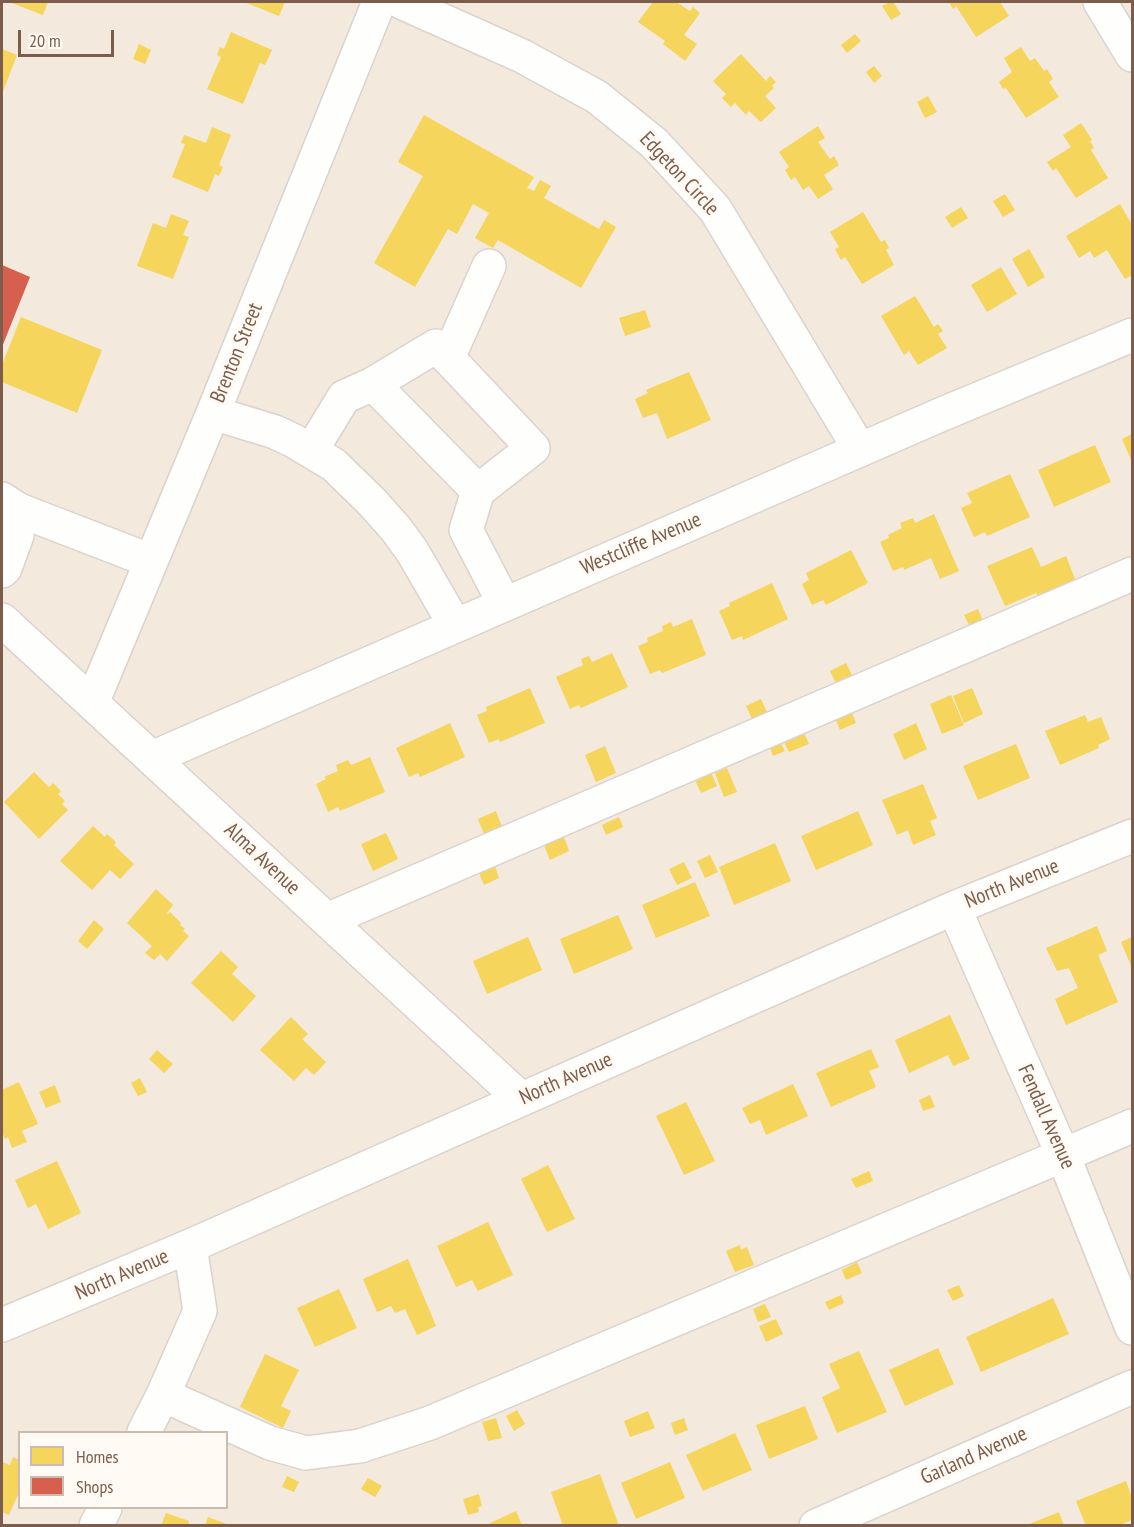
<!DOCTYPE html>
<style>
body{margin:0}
#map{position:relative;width:1134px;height:1527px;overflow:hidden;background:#faf6ef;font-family:"PT Sans Narrow",sans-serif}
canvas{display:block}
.frame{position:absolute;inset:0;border:3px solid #7c5d4b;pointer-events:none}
.legend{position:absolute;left:18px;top:1431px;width:210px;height:78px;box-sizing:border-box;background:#fffaf3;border:2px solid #cbbbb0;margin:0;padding:8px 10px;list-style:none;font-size:18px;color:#7c5d4b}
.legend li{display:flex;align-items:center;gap:12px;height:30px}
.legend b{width:30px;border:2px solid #cbbbb0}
.scale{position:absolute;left:18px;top:30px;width:96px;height:27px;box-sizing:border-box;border:3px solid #7c5d4b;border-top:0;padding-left:8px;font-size:18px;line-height:21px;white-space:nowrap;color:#7c5d4b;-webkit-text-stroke:4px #fffaf3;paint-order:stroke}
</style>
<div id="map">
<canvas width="1134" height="1527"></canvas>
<div class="frame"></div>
<ul class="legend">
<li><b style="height:16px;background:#f6d55c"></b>Homes</li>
<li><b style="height:16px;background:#d6604d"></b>Shops</li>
</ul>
<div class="scale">20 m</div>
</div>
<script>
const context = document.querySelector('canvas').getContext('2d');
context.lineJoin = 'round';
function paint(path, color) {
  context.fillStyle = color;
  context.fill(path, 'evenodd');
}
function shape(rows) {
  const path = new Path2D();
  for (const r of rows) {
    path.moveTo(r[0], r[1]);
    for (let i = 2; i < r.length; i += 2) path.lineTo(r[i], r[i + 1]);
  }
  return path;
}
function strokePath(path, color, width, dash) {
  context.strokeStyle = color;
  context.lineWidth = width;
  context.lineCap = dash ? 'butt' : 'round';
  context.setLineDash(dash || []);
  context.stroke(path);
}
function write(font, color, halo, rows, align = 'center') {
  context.font = font + ' "PT Sans Narrow",sans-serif';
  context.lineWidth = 6;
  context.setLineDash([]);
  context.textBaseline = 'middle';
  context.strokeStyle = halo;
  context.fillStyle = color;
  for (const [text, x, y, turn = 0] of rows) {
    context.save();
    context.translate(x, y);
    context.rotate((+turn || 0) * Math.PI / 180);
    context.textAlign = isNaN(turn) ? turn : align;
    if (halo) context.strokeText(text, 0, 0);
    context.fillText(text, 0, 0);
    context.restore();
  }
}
const residential = shape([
 [2,2,1132,2,1132,1525,2,1526],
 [20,1432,226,1432,226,1508,20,1508]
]);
const homes = shape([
 [9,2,48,2,43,15],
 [244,2,285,2,279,16],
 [653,2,676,2,690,11,693,7,700,13,684,35,697,44,685,61,663,44,665,41,638,22],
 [890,2,893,2,901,14,891,20,882,6],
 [949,2,1000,2,1009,16,976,37,956,6,953,9],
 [231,32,272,50,265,65,260,63,243,104,207,89,221,57,217,55,220,47,224,49],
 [855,34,861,41,847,53,841,45],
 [139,44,151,50,145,64,133,59],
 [1021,47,1030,61,1035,58,1044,71,1047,69,1053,79,1049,82,1059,97,1026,118,1006,88,1003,89,999,82,1012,72,1004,58],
 [2,49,17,55,2,94],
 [741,54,766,81,770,76,776,82,772,86,774,88,765,96,776,108,761,122,749,111,746,115,735,103,731,107,722,98,726,94,713,81],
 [874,66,882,76,874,83,866,72],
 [928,96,937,112,925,118,917,102],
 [424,115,534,177,527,188,534,191,540,180,551,186,544,198,599,229,604,220,616,227,581,288,498,240,493,248,475,238,489,213,473,204,457,234,448,229,415,287,374,263,423,176,398,162],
 [1081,123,1092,140,1090,141,1094,148,1091,150,1108,178,1076,198,1056,168,1053,171,1047,162,1071,147,1063,135],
 [818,126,825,138,818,142,830,159,834,156,839,165,824,175,833,189,818,199,809,186,803,190,795,177,791,180,785,170,789,167,779,152],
 [212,127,231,135,219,165,223,167,219,176,215,174,208,192,172,177,185,144,181,143,184,135,206,143],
 [1005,194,1015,210,1003,217,993,201],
 [1120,204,1131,223,1132,222,1132,275,1125,279,1107,250,1094,258,1090,251,1079,258,1066,236],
 [961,207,968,218,952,228,945,217],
 [863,212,881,242,885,240,889,248,886,250,894,265,862,284,845,257,841,260,835,249,839,247,830,232],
 [171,214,189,221,183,235,189,237,173,279,137,266,153,223,166,228],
 [1029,249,1045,277,1028,287,1012,259],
 [1001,267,1017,294,987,312,971,285],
 [915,296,934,327,938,324,943,331,938,334,947,348,918,365,909,351,904,355,881,316],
 [645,310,651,327,625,336,619,318],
 [21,317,102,350,77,413,2,382,2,365],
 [689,372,711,420,667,439,657,413,643,418,635,399,648,393,646,390],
 [1132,434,1132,462,1122,439],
 [1095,445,1111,482,1054,507,1038,470],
 [1010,474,1030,517,987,536,985,532,974,537,961,508,972,503,967,493],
 [934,514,959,571,940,579,931,558,904,570,903,567,893,571,880,542,889,538,888,535,902,528,900,523,913,518,915,523],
 [1032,547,1041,567,1066,556,1077,584,1040,600,1036,593,1005,606,987,566],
 [851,550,868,583,826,605,823,600,812,605,802,584,809,580,806,573],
 [772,583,788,619,743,640,742,636,732,640,719,611,730,606,729,603],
 [978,609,983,621,970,627,964,615],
 [692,619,706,655,662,673,660,670,650,674,638,646,648,642,647,638,663,631,662,626,671,622,673,627],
 [612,653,628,687,581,708,579,705,570,709,556,677,583,665,581,659,589,656,592,662],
 [846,663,852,675,836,683,830,671],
 [530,688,545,723,500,742,499,739,489,743,477,715,487,711,486,707],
 [972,688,983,714,964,723,953,696],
 [951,695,964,725,942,734,930,704],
 [761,699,768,714,753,721,746,706],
 [852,713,856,723,840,730,836,720],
 [1085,715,1088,722,1101,717,1110,739,1098,745,1099,748,1060,765,1045,731],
 [450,723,465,757,420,777,418,773,409,777,396,748],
 [916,723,927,749,904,760,893,734],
 [804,733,809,744,789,752,784,742],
 [781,743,785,751,773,756,770,748],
 [1016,744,1030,778,978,800,963,766],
 [605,746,616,773,596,782,585,755],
 [370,757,385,792,340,811,338,807,328,812,316,784,326,779,324,777,338,771,336,765,348,760,351,765],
 [727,768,737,792,724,797,715,773],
 [34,772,49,787,53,783,61,791,58,794,65,801,62,804,68,810,39,839,4,802],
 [711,773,717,786,701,793,695,780],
 [923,784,937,818,930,821,936,835,913,845,908,830,897,835,882,800],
 [496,811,504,832,486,839,478,819],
 [858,811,873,845,816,870,801,836],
 [619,817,623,827,606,835,602,825],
 [93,826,105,837,107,834,116,842,114,845,134,864,120,879,110,870,92,890,60,861],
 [386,833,398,859,373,871,361,844],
 [564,837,569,851,550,860,544,845],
 [775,843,791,881,734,905,719,867],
 [710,855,718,872,705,878,697,861],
 [684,862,692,878,677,885,669,869],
 [495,866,499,878,484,885,479,873],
 [695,882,710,916,656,938,642,905],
 [156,889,173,905,167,913,168,914,170,912,181,923,180,925,185,929,183,931,189,936,167,961,160,954,154,960,145,953,152,946,127,923],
 [618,915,633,949,574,974,560,939],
 [94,920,104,929,87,949,78,941],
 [1097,926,1107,951,1098,955,1118,1002,1066,1025,1055,999,1078,988,1069,968,1057,971,1046,948],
 [528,937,542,970,487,994,473,961],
 [1132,937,1132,968,1121,942],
 [221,951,238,967,232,974,256,996,233,1022,191,983],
 [950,1015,970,1059,953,1066,948,1055,909,1073,895,1040],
 [291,1017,308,1034,302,1039,326,1062,314,1075,306,1068,294,1081,260,1050],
 [871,1049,879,1067,869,1071,876,1087,831,1107,816,1073],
 [157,1050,173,1064,164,1073,149,1059],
 [140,1078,147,1092,138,1096,131,1083],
 [19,1082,38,1124,22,1131,27,1142,12,1148,8,1137,5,1139,2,1132,2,1090],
 [793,1084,808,1116,766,1135,760,1120,750,1124,742,1108],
 [55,1085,61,1102,46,1108,39,1092],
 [930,1095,935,1107,923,1111,919,1100],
 [686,1102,715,1161,684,1175,656,1116],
 [57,1161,81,1213,48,1229,36,1204,28,1208,15,1180],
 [548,1165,575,1219,547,1232,521,1179],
 [869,1171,873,1181,856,1188,851,1179],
 [488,1222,513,1275,478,1291,472,1280,456,1287,437,1246],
 [740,1245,741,1250,747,1247,754,1265,735,1272,726,1251],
 [408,1259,436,1326,417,1335,405,1309,395,1313,391,1306,377,1312,363,1279],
 [857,1262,862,1273,846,1280,842,1270],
 [959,1285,964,1296,953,1301,947,1290],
 [339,1289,357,1328,315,1347,297,1308],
 [841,1295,844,1303,829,1310,825,1302],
 [1053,1298,1069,1334,981,1372,966,1337],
 [765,1304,771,1317,758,1322,753,1309],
 [776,1319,783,1334,766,1342,759,1326],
 [938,1348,954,1384,905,1406,889,1370],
 [859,1351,887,1412,837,1433,822,1397,840,1388,829,1364],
 [265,1354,299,1370,281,1406,291,1411,283,1428,240,1407],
 [805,1406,818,1439,769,1459,756,1425],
 [517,1410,525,1424,514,1431,506,1416],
 [648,1411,655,1428,630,1437,624,1421],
 [496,1418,502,1438,488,1441,482,1422],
 [684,1418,688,1430,675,1435,671,1423],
 [735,1433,752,1470,703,1491,686,1455],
 [13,1457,20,1460,20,1490,9,1515,2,1512,2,1462,10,1465],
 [670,1462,685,1498,636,1519,621,1483],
 [600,1474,619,1526,563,1526,551,1492],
 [287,1476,299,1482,294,1492,282,1487],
 [368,1478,382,1486,375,1497,361,1489],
 [1126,1481,1132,1498,1132,1520,1118,1526,1086,1526,1076,1501],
 [479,1494,482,1506,478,1507,479,1512,468,1515,463,1499],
 [516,1511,522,1525,527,1523,528,1526,484,1526],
 [1059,1512,1064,1526,1027,1526,1027,1525],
 [166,1513,189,1521,188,1526,161,1526],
 [208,1517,229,1525,229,1526,205,1526]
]);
const shops = shape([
 [2,265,30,277,2,347]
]);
const minor = shape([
 [401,2,522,56,597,97,654,143,715,209,860,450],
 [1100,2,1132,55],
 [448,358,489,266],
 [373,384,436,346,448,358,533,448,478,491],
 [213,413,275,432,294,441,334,465,372,502,396,529,412,551,455,625],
 [311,451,344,397,373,384,478,491,466,530,504,603],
 [2,499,19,510,151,561],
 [2,571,5,568,17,535,19,510],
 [2,620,521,1099],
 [92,703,213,413,379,2],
 [152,758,940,415,1132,335],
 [954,908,1063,1155,1132,1328],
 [327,920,1132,574],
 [2,1325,190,1246,954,908,1132,836],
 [163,1395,270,1443,306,1453,360,1446,430,1423,1132,1126],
 [144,1432,163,1395,200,1311,190,1246],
 [96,1526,105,1508],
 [816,1526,1132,1387]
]);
const streetNames = [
 ["Edgeton Circle",679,174,47],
 ["Brenton Street",237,353,-68],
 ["Westcliffe Avenue",641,544,-23],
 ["Alma Avenue",262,859,43],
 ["North Avenue",1012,884,-22],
 ["North Avenue",566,1079,-24],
 ["Fendall Avenue",1046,1117,66],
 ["North Avenue",122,1275,-23],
 ["Garland Avenue",974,1456,-24]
];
paint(residential, '#f3e9dd');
paint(homes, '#f6d55c');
paint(shops, '#d6604d');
strokePath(minor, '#dad3cd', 36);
strokePath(minor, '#fefefd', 33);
write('21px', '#7c5d4b', '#fffaf3', streetNames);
</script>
